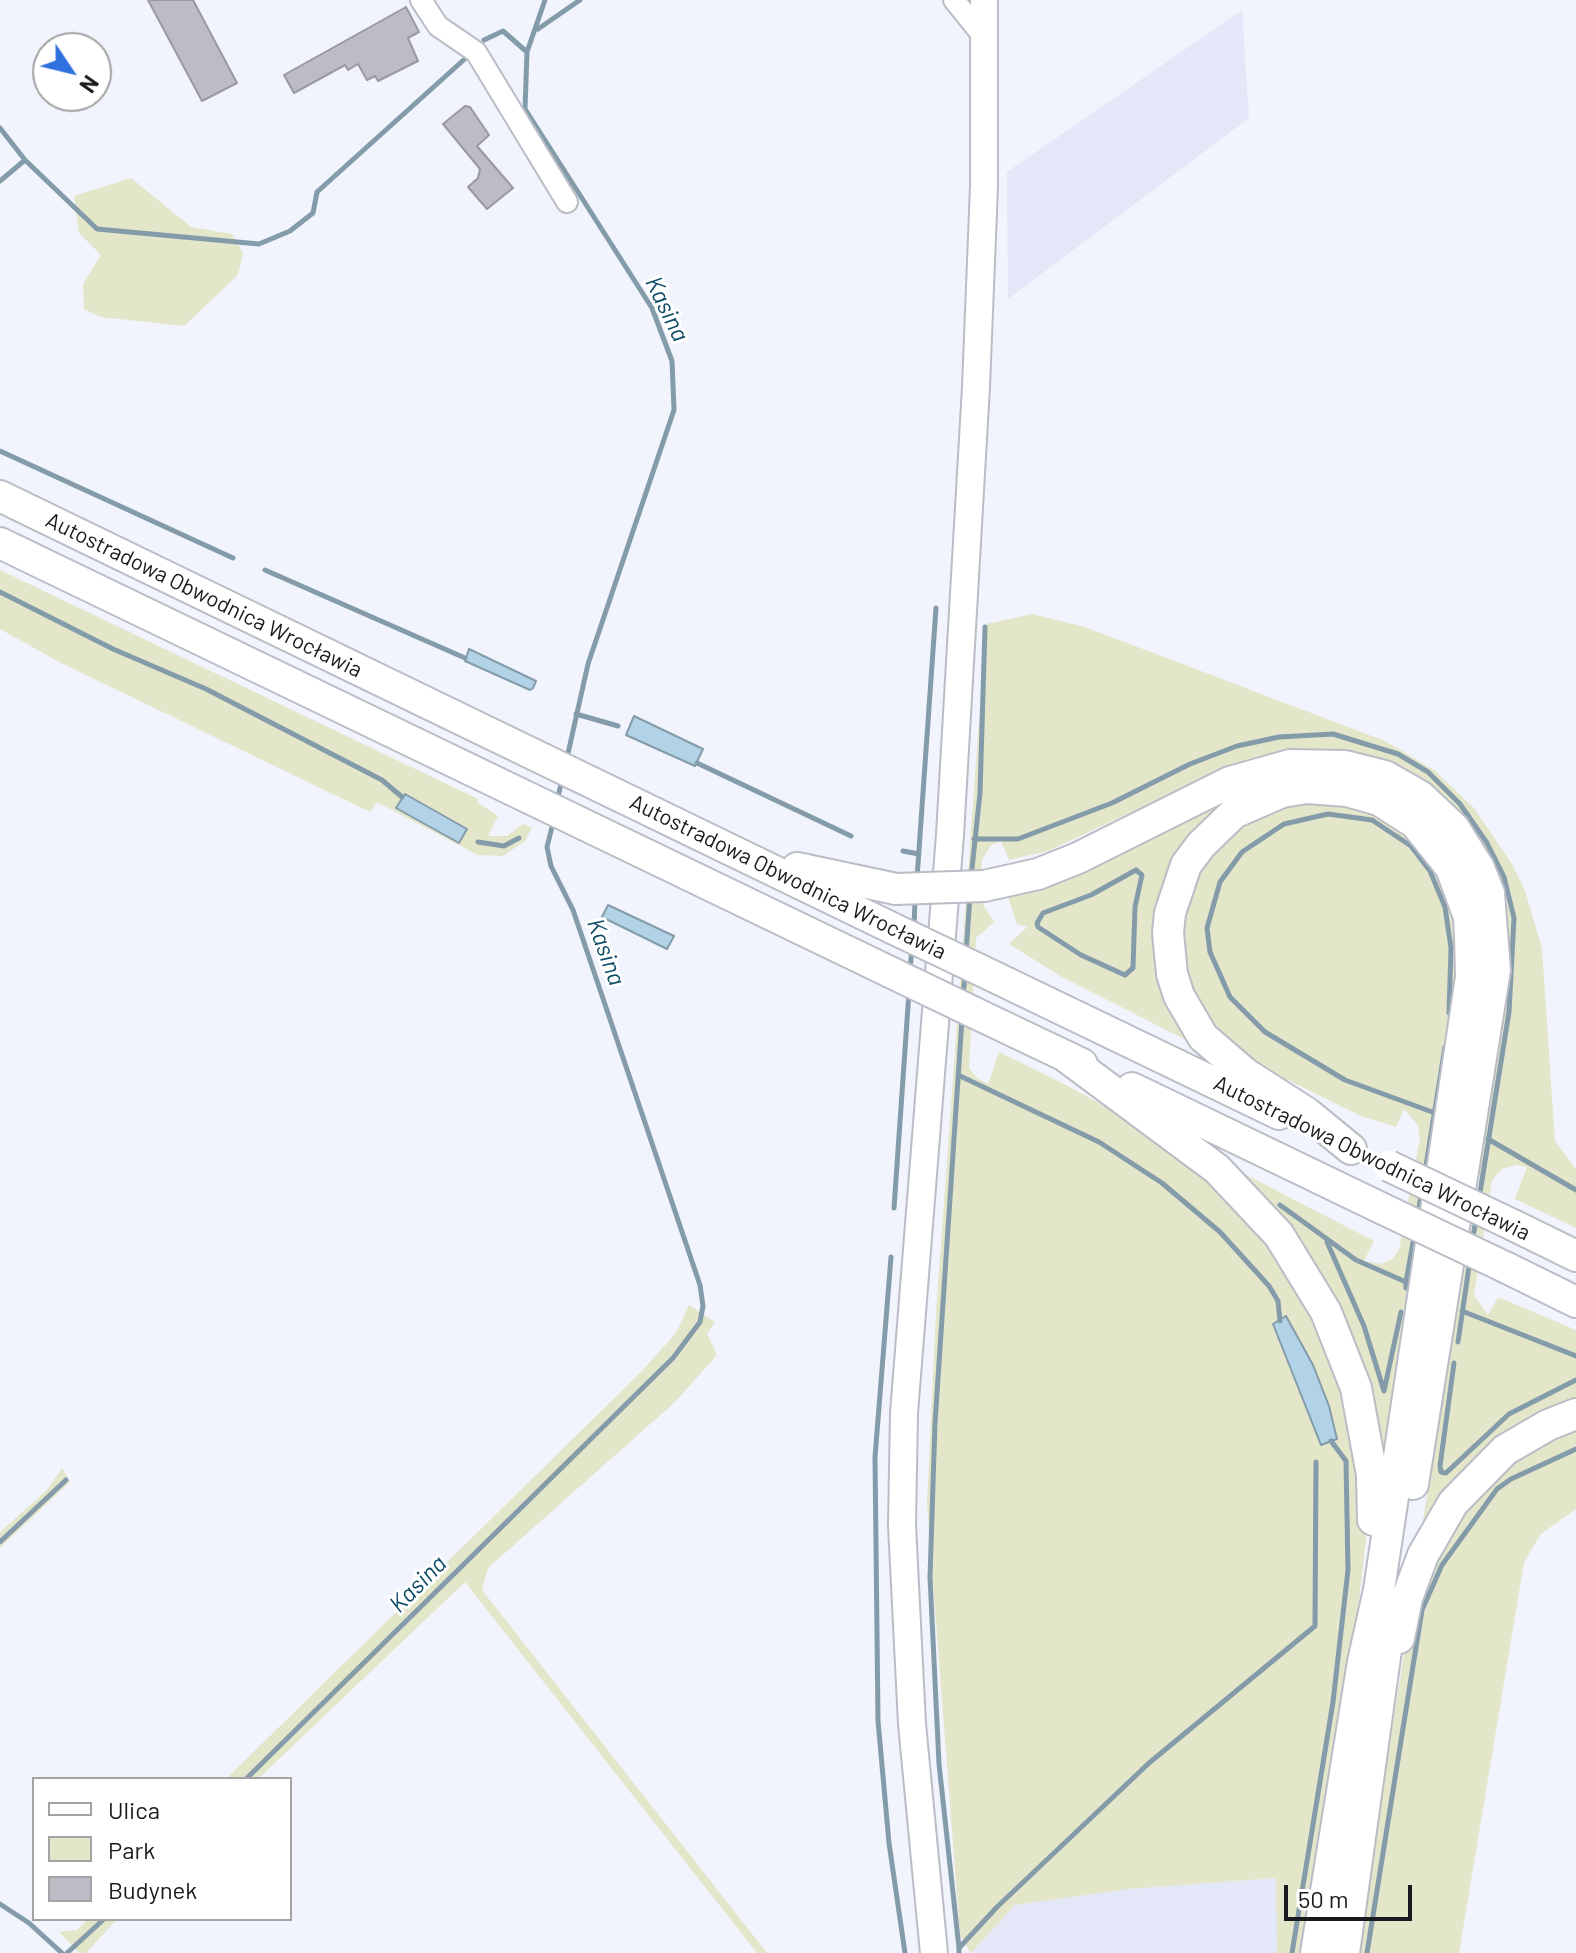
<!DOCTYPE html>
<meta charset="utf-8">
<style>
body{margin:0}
#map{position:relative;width:1576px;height:1953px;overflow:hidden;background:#f1f3fd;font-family:Barlow,sans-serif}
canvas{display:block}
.legend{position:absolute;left:32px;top:1777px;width:260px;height:144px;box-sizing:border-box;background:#fff;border:2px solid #a3a3a5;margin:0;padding:10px 14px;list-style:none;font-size:24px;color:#191a1d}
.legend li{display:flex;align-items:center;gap:16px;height:40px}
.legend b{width:40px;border:2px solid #a3a3a5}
.north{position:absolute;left:32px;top:32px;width:80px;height:80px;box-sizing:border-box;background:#fff;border:2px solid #a3a3a5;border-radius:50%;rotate:125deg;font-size:22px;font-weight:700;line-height:32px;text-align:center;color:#191a1d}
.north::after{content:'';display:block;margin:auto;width:28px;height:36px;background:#2f71de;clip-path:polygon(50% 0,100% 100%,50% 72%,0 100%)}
.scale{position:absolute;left:1284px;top:1885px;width:128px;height:36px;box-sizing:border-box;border:4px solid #191a1d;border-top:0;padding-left:10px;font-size:24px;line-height:28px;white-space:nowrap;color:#191a1d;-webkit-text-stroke:6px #fff;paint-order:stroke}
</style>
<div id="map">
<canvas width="1576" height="1953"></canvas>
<ul class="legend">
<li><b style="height:10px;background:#fff"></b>Ulica</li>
<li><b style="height:22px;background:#e4e6c9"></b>Park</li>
<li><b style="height:22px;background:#bdbcc5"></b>Budynek</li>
</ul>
<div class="north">N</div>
<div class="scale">50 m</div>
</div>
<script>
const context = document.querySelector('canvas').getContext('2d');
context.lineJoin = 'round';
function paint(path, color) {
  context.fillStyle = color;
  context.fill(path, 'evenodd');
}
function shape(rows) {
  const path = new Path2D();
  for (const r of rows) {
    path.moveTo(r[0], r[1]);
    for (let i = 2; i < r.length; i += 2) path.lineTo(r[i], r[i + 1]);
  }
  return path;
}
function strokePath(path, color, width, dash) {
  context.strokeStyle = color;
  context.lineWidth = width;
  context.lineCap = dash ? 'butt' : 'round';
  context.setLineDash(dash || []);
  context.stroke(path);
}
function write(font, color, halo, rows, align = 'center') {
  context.font = font + ' Barlow,sans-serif';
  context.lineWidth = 6;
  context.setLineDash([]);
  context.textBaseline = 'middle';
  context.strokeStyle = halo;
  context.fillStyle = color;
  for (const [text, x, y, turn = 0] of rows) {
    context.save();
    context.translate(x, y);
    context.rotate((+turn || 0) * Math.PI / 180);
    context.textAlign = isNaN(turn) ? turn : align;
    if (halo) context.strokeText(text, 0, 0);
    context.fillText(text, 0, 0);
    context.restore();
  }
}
const built = shape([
 [1242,10,1249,118,1008,299,1007,172],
 [1277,1878,1277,1953,971,1953,1015,1905,1129,1889]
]);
const green = shape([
 [131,178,191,227,232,234,243,253,238,275,184,326,100,317,84,309,83,284,101,255,79,233,74,196],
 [0,570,478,799,477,802,498,816,488,836,507,836,523,824,532,828,525,841,503,856,478,855,377,802,370,812,61,663,0,629],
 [1032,614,1085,627,1385,741,1434,770,1474,808,1512,864,1525,891,1542,948,1555,1141,1576,1169,1576,1228,1515,1199,1527,1167,1517,1165,1502,1169,1492,1180,1474,1295,1488,1315,1498,1297,1576,1330,1576,1403,1420,1538,1480,1176,1475,1173,1506,992,1508,933,1503,898,1434,791,1169,803,1166,796,1048,851,1009,860,1001,841,991,845,982,860,981,901,994,922,976,938,969,1068,977,1078,988,1084,999,1052,1070,1087,1147,1130,1244,1210,1299,1284,1344,1382,1366,1504,1366,1540,1354,1645,1307,1953,1277,1953,1276,1878,1129,1889,1015,1905,971,1953,960,1935,927,1504,936,1312,986,624],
 [1330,774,1359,777,1402,795,1446,830,1471,868,1479,889,1489,942,1489,963,1471,1111,1455,1187,1433,1341,1333,1953,1327,1953,1418,1373,1444,1181,1475,1002,1478,945,1471,893,1463,872,1440,836,1399,801,1377,791,1337,781,1299,781,1263,790,1239,801,1206,827,1182,857,1165,892,1159,916,1158,945,1167,992,1198,1046,1062,977,1009,944,1027,927,1017,924,1007,894,1064,876,1239,790,1284,777],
 [1295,801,1347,803,1392,821,1429,857,1453,907,1458,939,1458,975,1382,1485,1370,1417,1229,1166,1374,1241,1364,1261,1381,1264,1392,1259,1399,1250,1420,1138,1418,1125,1404,1109,1396,1127,1361,1116,1288,1080,1284,1087,1228,1047,1190,994,1179,939,1193,878,1234,828],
 [689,1305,715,1322,707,1334,717,1355,675,1402,488,1568,482,1590,767,1953,757,1953,465,1582,258,1779,226,1779,640,1373,676,1333],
 [1576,1424,1576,1509,1541,1534,1524,1562,1459,1953,1356,1953,1405,1649,1435,1554,1491,1476],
 [62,1468,70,1482,0,1548,0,1532,47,1490],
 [88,1919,117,1919,86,1953,79,1953,59,1932,77,1930]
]);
const water = shape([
 [469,649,536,681,533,688,530,690,465,661,469,649],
 [634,716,703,749,695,766,626,735,634,716],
 [405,794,467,829,459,843,396,808,405,794],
 [608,905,674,936,667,949,602,917,608,905],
 [1286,1316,1313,1365,1329,1406,1337,1439,1321,1445,1273,1324,1286,1316]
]);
const stream = shape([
 [545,0,527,52,525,109,652,308,672,361,674,410,588,664,567,758],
 [538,29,580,0],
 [484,40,503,31,527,52],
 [0,128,25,160,97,229,259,244,290,231,313,213,317,192,468,56],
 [0,181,25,160],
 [0,451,233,558],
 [265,570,465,658],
 [0,592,113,649,206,689,382,780,402,797],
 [576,714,618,726],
 [697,763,851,836],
 [557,801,562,780],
 [974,839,1018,839,1112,803,1190,764,1237,746,1279,737,1333,734,1398,754,1428,772,1460,804,1487,843,1504,877,1514,918,1509,1012,1479,1199],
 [478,842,504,846,519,838],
 [903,851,919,854],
 [1136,870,1142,875,1135,907,1133,968,1125,975,1081,955,1038,927,1037,923,1043,913,1091,895,1136,870],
 [917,878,936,608],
 [971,878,980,793,985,627],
 [914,926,915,900],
 [966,953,970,896],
 [910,970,912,948],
 [963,997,965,975],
 [958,1075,1099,1142,1162,1183,1220,1232,1269,1286,1278,1301,1280,1321],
 [1435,1113,1345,1080,1265,1032,1230,997,1210,952,1207,928,1220,882,1242,852,1284,824,1328,814,1372,820,1411,846,1430,871,1445,907,1451,948,1449,1013],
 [1488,1139,1576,1190],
 [1425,1172,1445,1047],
 [1280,1205,1356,1260,1406,1282,1406,1288],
 [894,1208,909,992],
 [1418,1215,1421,1194],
 [1327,1242,1364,1326,1384,1391,1401,1312],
 [1472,1242,1476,1220],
 [891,1257,875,1457,878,1721,889,1843,905,1953],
 [1406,1282,1414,1237],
 [1462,1311,1576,1356],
 [1458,1342,1470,1260],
 [1454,1363,1440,1466,1441,1472,1446,1473,1509,1414,1576,1380],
 [0,1542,66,1480],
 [246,1779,673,1358,700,1322,703,1306,700,1285,573,910,551,866,547,847,554,819],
 [0,1904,29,1923,62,1953],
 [959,1948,939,1764,930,1577,935,1423,962,1019],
 [67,1953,104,1919],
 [959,1953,959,1948,997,1907,1149,1763,1315,1626,1316,1462],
 [1292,1953,1333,1702,1348,1570,1346,1461,1331,1441],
 [1367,1953,1422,1610,1442,1565,1497,1489,1511,1479,1576,1449]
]);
const building = shape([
 [148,0,193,0,237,83,202,101,148,0],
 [406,7,419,32,408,38,418,61,378,81,375,76,367,80,358,64,348,70,345,65,294,93,284,75,406,7],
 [465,106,470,107,489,135,477,146,513,188,487,209,468,187,478,178,480,169,443,124,465,106]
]);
const minor = shape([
 [421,0,438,26,476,52,567,202],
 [954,0,983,36]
]);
const major = shape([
 [934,1953,912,1724,902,1525,904,1413,950,835,976,387,984,186,984,0]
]);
const highway = shape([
 [0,496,894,929],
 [0,543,890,972],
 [797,868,896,889],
 [984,886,1038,874,1078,858,1230,782,1290,765,1345,766,1385,776,1420,796,1454,828,1479,868,1489,893,1495,970,1413,1484],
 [978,969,1279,1114],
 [973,1012,1082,1064],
 [1065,1056,1217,1169,1279,1235,1326,1312,1356,1388,1372,1475,1373,1520],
 [1132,1088,1383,1209],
 [1515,1226,1576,1256],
 [1507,1268,1576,1302],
 [1399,1638,1407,1598,1423,1555,1453,1503,1505,1450,1548,1425,1576,1414],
 [1316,1953,1363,1662,1379,1590,1471,977,1470,937,1469,917,1451,868,1415,823,1379,800,1347,791,1307,788,1282,792,1234,813,1201,845,1186,865,1170,913,1168,933,1172,974,1179,996,1203,1037,1246,1074,1307,1113,1351,1149],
 [1344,1953,1391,1614]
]);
const highwayBridge = shape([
 [896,889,984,886],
 [894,929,978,969],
 [890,972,973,1012],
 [1389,1166,1515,1226],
 [1383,1209,1507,1268]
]);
const streetNames = [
 ["Autostradowa Obwodnica Wrocławia",204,595,26],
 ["Autostradowa Obwodnica Wrocławia",788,877,26],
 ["Autostradowa Obwodnica Wrocławia",1372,1158,26]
];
const waterNames = [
 ["Kasina",667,309,64],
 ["Kasina",606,952,70],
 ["Kasina",418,1584,-45]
];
paint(built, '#e3e7f8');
paint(green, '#e4e6c9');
paint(water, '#b2d3e7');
strokePath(water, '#849caa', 2);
strokePath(stream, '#849caa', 5);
paint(building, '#bdbcc5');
strokePath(building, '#9a99a2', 2);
strokePath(minor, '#babdc6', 24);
strokePath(major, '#babdc6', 30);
strokePath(highway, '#babdc6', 34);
strokePath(minor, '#fff', 20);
strokePath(major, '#fff', 26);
strokePath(highway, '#fff', 30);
strokePath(highwayBridge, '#babdc6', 34, []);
strokePath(highwayBridge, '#fff', 30);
write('22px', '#191a1d', '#fff', streetNames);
write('italic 24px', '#0e4b67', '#fff', waterNames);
</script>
